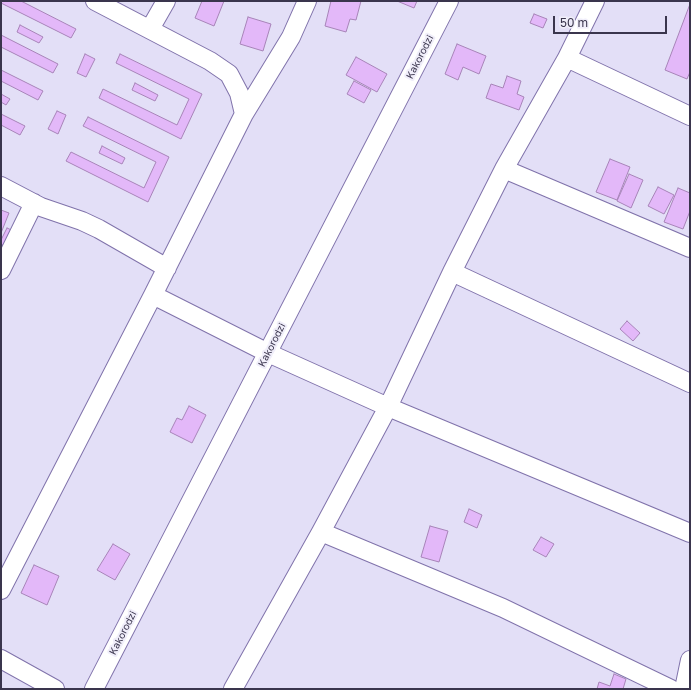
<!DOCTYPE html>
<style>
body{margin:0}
#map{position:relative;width:691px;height:690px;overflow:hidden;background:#e3dff7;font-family:"Golos Text",sans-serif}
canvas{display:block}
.frame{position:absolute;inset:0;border:2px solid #3a354d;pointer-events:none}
.scale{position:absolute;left:553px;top:16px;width:114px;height:18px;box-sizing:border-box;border:2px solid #3a354d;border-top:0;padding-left:5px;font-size:12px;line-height:14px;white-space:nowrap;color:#3a354d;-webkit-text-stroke:3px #f0eefa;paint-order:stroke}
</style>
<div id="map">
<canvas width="691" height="690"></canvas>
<div class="frame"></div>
<div class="scale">50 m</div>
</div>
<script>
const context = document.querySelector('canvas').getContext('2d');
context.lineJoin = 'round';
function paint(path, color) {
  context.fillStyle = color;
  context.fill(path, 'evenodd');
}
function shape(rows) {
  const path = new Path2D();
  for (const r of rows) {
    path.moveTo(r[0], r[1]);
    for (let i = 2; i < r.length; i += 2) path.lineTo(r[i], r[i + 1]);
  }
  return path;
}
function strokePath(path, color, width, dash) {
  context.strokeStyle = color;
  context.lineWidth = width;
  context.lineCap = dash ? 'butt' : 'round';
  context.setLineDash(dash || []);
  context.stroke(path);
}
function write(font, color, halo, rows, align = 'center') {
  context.font = font + ' "Golos Text",sans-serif';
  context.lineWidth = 4;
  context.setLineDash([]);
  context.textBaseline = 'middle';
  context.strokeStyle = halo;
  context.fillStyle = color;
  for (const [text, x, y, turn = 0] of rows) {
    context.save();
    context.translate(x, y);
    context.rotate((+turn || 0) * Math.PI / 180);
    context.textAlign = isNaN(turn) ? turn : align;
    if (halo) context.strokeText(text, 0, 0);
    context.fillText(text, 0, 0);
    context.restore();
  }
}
const building = shape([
 [1,1,21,1,76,29,71,38,1,3,1,1],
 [202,1,224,1,214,26,195,18,202,1],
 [331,1,361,1,356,20,350,19,346,32,325,26,331,1],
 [397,1,417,1,414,8,397,1],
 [690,4,690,72,687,79,665,70,690,4],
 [534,14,547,19,543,28,530,23,534,14],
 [248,17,271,24,263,51,240,44,248,17],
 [20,25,43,37,39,43,17,32,20,25],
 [1,35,58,64,53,73,1,47,1,35],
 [457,44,486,56,479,74,463,67,458,80,445,74,457,44],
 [85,54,95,59,86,77,77,73,85,54],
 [120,54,202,94,181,139,99,98,103,89,177,125,189,99,116,63,120,54],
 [356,57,387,74,377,92,346,75,356,57],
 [1,70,43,91,38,100,1,81,1,70],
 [507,76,521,81,517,94,524,97,519,110,486,98,491,84,503,88,507,76],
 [354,81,371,90,364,103,347,94,354,81],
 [135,83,158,95,155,101,132,90,135,83],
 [1,94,10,99,6,105,1,102,1,94],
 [57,111,66,115,58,134,48,129,57,111],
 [1,114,25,126,20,135,1,125,1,114],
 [88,117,169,157,148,202,66,161,71,152,144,188,156,162,83,126,88,117],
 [102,146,125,158,122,164,99,153,102,146],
 [610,159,630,167,617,200,596,192,610,159],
 [629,174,643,180,631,208,617,201,629,174],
 [658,187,674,195,664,214,648,206,658,187],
 [678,188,690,193,690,211,683,229,664,222,678,188],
 [1,210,9,213,1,233,1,210],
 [7,228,18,233,10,249,1,244,1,240,7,228],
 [627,321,640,333,633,341,620,329,627,321],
 [189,406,206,415,192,443,170,432,177,418,182,420,189,406],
 [469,509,482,515,477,528,464,522,469,509],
 [430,526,448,531,439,562,421,557,430,526],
 [541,537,554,544,546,557,533,550,541,537],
 [113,544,130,554,115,580,97,570,113,544],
 [34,565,59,576,47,605,21,593,34,565],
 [614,674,626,679,623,689,597,689,599,682,610,686,614,674]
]);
const minor = shape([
 [150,29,166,1],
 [567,58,690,116],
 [244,114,291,37,307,1],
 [504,169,690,248],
 [1,186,41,207,82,221,99,229,167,268],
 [1,270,34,203],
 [452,272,690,383],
 [153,295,268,353,388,407,690,533],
 [321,532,503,608,671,689],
 [1,590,153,295,244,114,239,93,229,74,210,61,95,1],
 [1,659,55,689],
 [94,689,449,1],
 [233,689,321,532,388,407,452,272,504,169,567,58,595,1],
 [684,689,690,660]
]);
const streetNames = [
 ["Kakorodzi",420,57,-63],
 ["Kakorodzi",272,345,-63],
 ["Kakorodzi",123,633,-63]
];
paint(building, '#e3b8f9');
strokePath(building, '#a784b8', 1);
strokePath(minor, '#8073ab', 20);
strokePath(minor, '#fff', 18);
write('10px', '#3a354d', '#f0eefa', streetNames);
</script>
